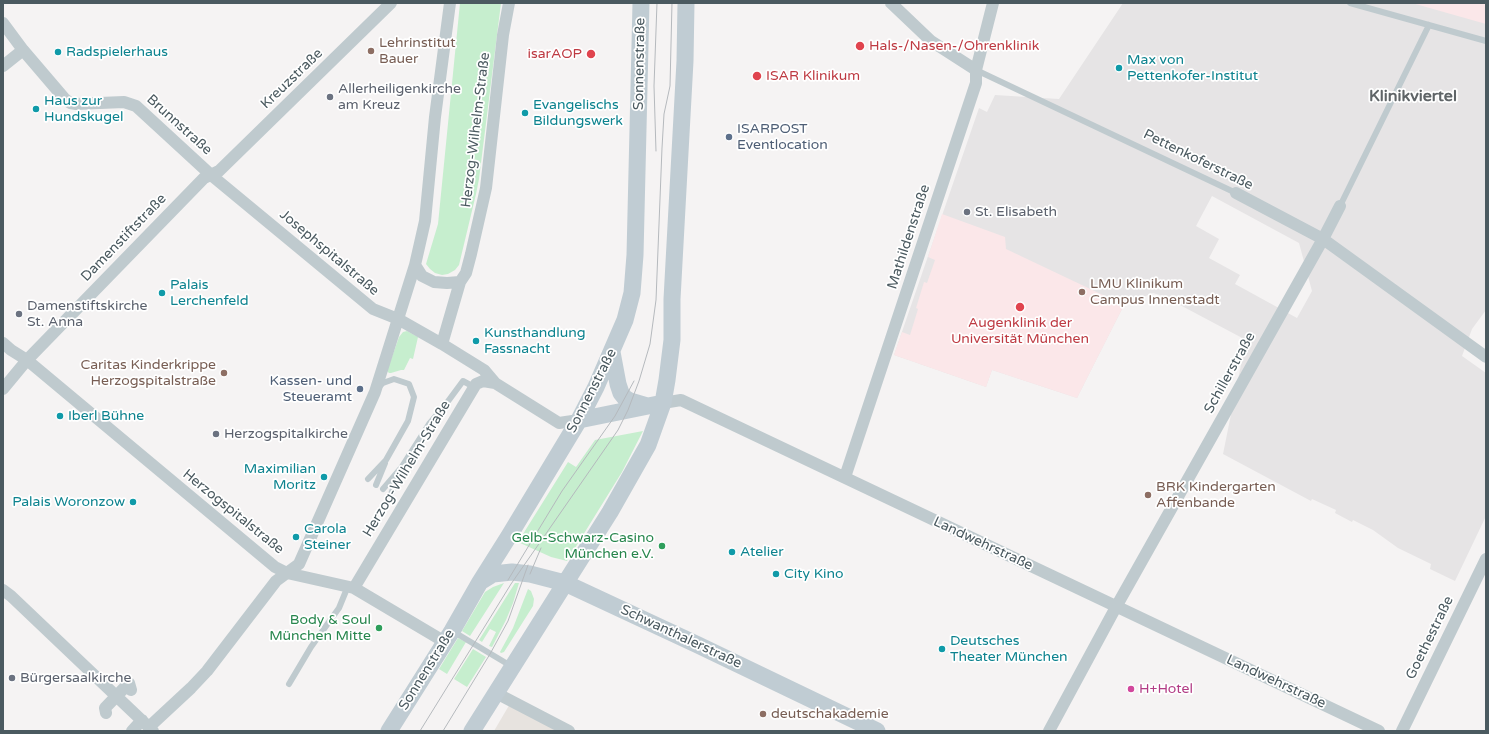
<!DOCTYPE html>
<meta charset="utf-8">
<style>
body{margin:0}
#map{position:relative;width:1489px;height:734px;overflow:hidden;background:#f5f3f3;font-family:"Varela Round",sans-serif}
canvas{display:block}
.frame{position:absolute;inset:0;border:4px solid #4b5a60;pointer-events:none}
</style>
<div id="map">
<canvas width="1489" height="734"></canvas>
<div class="frame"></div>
</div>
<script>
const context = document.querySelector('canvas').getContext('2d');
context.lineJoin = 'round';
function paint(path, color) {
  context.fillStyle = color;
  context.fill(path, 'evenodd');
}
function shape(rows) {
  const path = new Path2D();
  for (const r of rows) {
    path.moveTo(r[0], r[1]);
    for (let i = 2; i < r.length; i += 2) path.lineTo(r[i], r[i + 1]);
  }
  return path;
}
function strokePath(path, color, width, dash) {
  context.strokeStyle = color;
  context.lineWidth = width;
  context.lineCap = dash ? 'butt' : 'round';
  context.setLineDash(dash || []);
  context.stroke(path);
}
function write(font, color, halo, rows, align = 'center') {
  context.font = font + ' "Varela Round",sans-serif';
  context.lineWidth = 3.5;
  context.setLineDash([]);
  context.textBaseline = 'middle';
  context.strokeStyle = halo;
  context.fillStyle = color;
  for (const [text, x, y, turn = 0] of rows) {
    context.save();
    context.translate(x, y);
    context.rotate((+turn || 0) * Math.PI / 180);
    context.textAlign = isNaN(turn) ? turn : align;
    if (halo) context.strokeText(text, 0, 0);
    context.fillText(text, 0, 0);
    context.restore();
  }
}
const commercial = shape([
 [511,702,565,731,494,731]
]);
const education = shape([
 [1123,3,1486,3,1486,310,1472,329,1462,356,1486,373,1486,516,1455,581,1430,569,1431,564,1398,548,1373,530,1353,520,1352,522,1335,513,1336,510,1312,499,1311,501,1223,454,1246,340,1163,296,1153,293,1124,305,1077,398,992,370,986,387,894,355,979,108,987,112,995,95,1059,99],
 [1212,196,1299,243,1312,291,1297,318,1235,284,1240,275,1209,258,1219,239,1196,226]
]);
const medical = shape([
 [1412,3,1486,3,1486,24,1479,22],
 [942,214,1005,237,1006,249,1124,305,1077,398,992,370,986,387,894,355,902,332,910,335,918,309,916,308,924,282,927,283,935,260,928,257]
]);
const green = shape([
 [460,3,501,3,479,179,476,194,459,265,455,270,448,274,442,275,435,273,430,269,426,264,438,224],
 [407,331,418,337,413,359,410,358,404,370,401,370,391,373,389,373,387,371,399,337,403,332],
 [643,431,622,472,567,561,551,557,518,542,568,462,576,467,595,440],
 [504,583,470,636,462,631,485,592,493,587],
 [515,583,519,583,513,603,506,620,492,647,489,646,496,632,490,629,482,642,479,640],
 [528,589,531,591,534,599,533,606,504,652,501,653,500,652,513,628],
 [458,638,466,642,447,674,439,669],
 [473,649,486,657,467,687,454,679]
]);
const lane = shape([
 [1350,3,1486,41],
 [976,70,1236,193],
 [1340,206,1429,25],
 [368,479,386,460,408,421,414,397,409,384,394,379,383,383,378,388],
 [376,485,385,463],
 [383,489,401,468,429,424,446,404,463,381,474,387],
 [391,494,399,473],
 [454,632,511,666],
 [289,684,311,647,339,608,348,586]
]);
const street = shape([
 [891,3,931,41,976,70],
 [3,23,23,50,64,98,70,103,76,104,124,102,136,106,211,175,373,309,398,319,442,344,484,370,495,383,559,423,579,420],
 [3,66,23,50],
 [1236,193,1323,239,1486,357],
 [415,265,422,276,434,282,447,283,460,282],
 [3,343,11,350,27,360,275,567,287,573,354,588,445,642],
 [442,344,460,282,466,273,471,254,486,188,503,35,509,3],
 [3,389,27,360,204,178,219,171,391,3],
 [663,403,681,400,1379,731],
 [845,477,976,83,976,70,993,3],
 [354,588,476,384,483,381,495,383],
 [3,590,11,596,153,731],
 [496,693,569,731],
 [106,713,105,708,129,683,131,690],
 [149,727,191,688,207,671,276,581,299,564,375,392,415,265,425,221,435,117,450,3],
 [132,731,142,720],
 [1049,731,1116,607,1323,239,1340,206],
 [1402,731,1486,559]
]);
const secondary = shape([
 [612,352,618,384,621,393,625,398,630,401,647,406],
 [579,420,663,403],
 [480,582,493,574,512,572,530,574,565,583,698,645,877,731],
 [389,731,452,631,480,582,509,536,579,420,596,387,625,320,632,293,635,255,641,3],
 [472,731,610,512,648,445,663,403,667,380,672,340,672,299,685,61,686,3]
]);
const tram = shape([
 [656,151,654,86,657,3],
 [530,574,541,548],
 [508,580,562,491,615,416,634,381],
 [420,731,511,584,618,430,628,410,639,381,650,344,656,300,662,148,664,114,670,86,672,3],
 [443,731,490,654,508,621,528,565]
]);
const markers = [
 [860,46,5,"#e0444e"],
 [371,51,4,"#8d6e63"],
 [58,52,4,"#0f9aa8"],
 [591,54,5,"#e0444e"],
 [1119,68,4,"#0f9aa8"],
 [757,76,5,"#e0444e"],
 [330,97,4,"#6b7280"],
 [36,109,4,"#0f9aa8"],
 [525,113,4,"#0f9aa8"],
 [729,137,4,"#5c6f8a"],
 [967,212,4,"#6b7280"],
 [1082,292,4,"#8d6e63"],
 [162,293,4,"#0f9aa8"],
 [1020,307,5,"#e0444e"],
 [19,314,4,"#6b7280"],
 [476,341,4,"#0f9aa8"],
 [224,373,4,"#8d6e63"],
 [360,389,4,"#5c6f8a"],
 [60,416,4,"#0f9aa8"],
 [216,434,4,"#6b7280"],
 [324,477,4,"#0f9aa8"],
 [1148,495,4,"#8d6e63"],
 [133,502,4,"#0f9aa8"],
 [296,537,4,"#0f9aa8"],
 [662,546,4,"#2e9e5b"],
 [732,552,4,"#0f9aa8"],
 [776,574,4,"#0f9aa8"],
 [379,628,4,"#2e9e5b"],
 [942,649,4,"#0f9aa8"],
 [12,678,4,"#6b7280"],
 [1131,689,4,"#d1479c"],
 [763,714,4,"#8d6e63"]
];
const educationNames = [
 ["Lehrinstitut",379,43],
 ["Bauer",379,59],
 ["LMU Klinikum",1090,284],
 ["Campus Innenstadt",1090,300],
 ["Caritas Kinderkrippe",216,365,"right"],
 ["Herzogspitalstraße",216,381,"right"],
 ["BRK Kindergarten",1156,487],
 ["Affenbande",1156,503],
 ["deutschakademie",771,714]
];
const healthNames = [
 ["Hals-/Nasen-/Ohrenklinik",869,46],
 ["isarAOP",582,54,"right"],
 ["ISAR Klinikum",766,76],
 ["Augenklinik der",1020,323,"center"],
 ["Universität München",1020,339,"center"]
];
const cultureNames = [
 ["Radspielerhaus",66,52],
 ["Max von",1127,60],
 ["Pettenkofer-Institut",1127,76],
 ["Haus zur",44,101],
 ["Hundskugel",44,117],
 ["Evangelischs",533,105],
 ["Bildungswerk",533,121],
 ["Palais",170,285],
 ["Lerchenfeld",170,301],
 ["Kunsthandlung",484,333],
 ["Fassnacht",484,349],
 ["Iberl Bühne",68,416],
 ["Maximilian",316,469,"right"],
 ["Moritz",316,485,"right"],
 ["Palais Woronzow",125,502,"right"],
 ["Carola",304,529],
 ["Steiner",304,545],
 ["Atelier",740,552],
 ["City Kino",784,574],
 ["Deutsches",950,641],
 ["Theater München",950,657]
];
const streetNames = [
 ["Sonnenstraße",640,64,-89],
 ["Kreuzstraße",292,79,-44],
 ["Brunnstraße",179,125,42],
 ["Herzog-Wilhelm-Straße",476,130,-83],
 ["Pettenkoferstraße",1198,160,26],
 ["Mathildenstraße",909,237,-72],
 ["Damenstiftstraße",124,238,-46],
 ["Josephspitalstraße",329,253,40],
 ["Schillerstraße",1230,373,-61],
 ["Sonnenstraße",592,391,-63],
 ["Herzog-Wilhelm-Straße",407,469,-59],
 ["Herzogspitalstraße",233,512,39],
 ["Landwehrstraße",983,544,25],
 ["Schwanthalerstraße",681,637,25],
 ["Goethestraße",1430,638,-64],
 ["Sonnenstraße",427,670,-58],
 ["Landwehrstraße",1276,682,25]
];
const worshipNames = [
 ["Allerheiligenkirche",338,89],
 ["am Kreuz",338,105],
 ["St. Elisabeth",975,212],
 ["Damenstiftskirche",27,306],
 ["St. Anna",27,322],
 ["Herzogspitalkirche",224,434],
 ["Bürgersaalkirche",20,678]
];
const serviceNames = [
 ["ISARPOST",737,129],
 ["Eventlocation",737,145],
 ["Kassen- und",352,381,"right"],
 ["Steueramt",352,397,"right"]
];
const leisureNames = [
 ["Gelb-Schwarz-Casino",654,538],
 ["München e.V.",654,554],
 ["Body & Soul",371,620],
 ["München Mitte",371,636]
];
const hotelNames = [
 ["H+Hotel",1139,689]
];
const quarterNames = [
 ["Klinikviertel",1413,97]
];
paint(commercial, '#e7e3df');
paint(education, '#e6e4e5');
paint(medical, '#fbe7e9');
paint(green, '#c6eece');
strokePath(lane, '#bfcace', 6);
strokePath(street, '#bfcace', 12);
strokePath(secondary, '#c0ccd3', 17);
strokePath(tram, '#b5b9bd', 1);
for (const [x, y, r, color] of markers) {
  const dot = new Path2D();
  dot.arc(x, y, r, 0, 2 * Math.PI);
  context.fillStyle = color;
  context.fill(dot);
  strokePath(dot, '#fff', 1.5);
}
write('14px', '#785e54', '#fff', educationNames, 'left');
write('14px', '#be3a42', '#fff', healthNames, 'left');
write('14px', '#0d838f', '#fff', cultureNames, 'left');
write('14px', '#4b5a60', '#fff', streetNames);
write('14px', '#5b616d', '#fff', worshipNames, 'left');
write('14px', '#4e5e75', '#fff', serviceNames, 'left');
write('14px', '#27864d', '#fff', leisureNames, 'right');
write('14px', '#b23c85', '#fff', hotelNames, 'left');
write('bold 16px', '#5f6467', '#fff', quarterNames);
</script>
